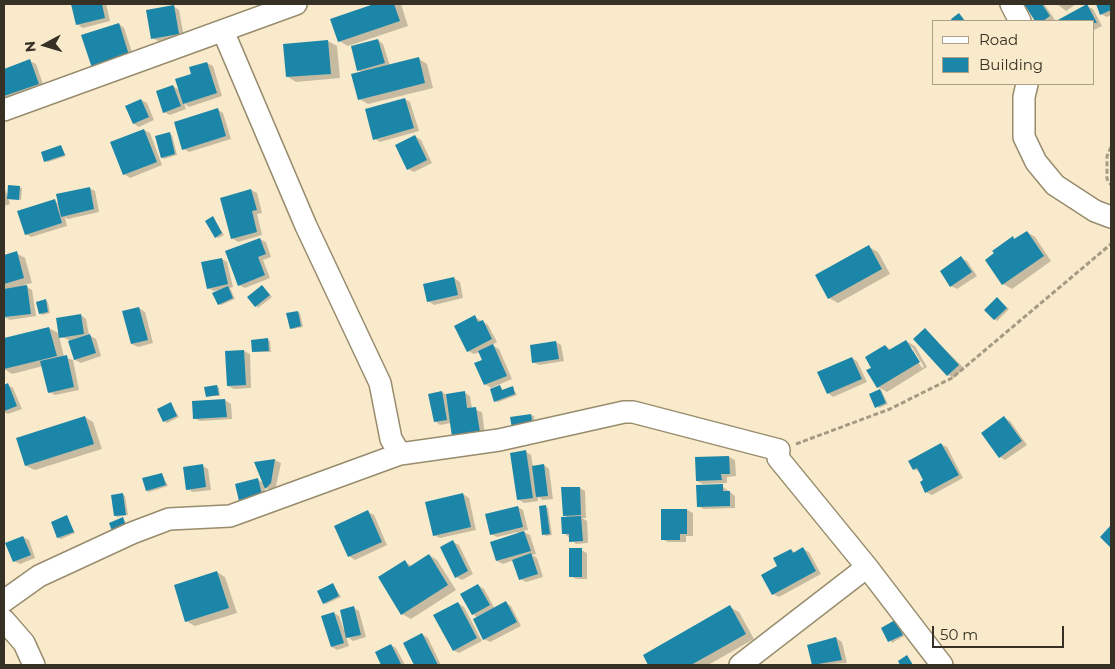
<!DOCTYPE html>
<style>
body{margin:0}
#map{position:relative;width:1115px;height:669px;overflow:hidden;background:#f8eaca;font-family:Montserrat,sans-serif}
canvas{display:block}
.frame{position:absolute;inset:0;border:5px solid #363124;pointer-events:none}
.legend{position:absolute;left:932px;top:20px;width:162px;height:65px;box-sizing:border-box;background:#f8eaca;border:1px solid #aaa088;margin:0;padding:6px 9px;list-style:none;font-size:15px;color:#363124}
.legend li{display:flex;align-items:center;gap:10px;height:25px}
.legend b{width:25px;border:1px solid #aaa088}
.north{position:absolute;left:20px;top:20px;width:50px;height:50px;-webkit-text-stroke:4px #f8eaca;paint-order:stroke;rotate:264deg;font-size:14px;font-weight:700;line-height:20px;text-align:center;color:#363124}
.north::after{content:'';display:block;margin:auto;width:18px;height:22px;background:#363124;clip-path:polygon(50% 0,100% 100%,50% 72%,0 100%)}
.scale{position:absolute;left:932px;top:626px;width:132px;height:22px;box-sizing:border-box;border:2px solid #363124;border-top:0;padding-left:6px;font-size:15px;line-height:18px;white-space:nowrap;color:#363124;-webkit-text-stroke:4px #f8eaca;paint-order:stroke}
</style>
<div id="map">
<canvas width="1115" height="669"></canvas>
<div class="frame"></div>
<ul class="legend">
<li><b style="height:6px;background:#fff"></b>Road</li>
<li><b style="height:14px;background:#1c86a9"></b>Building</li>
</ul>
<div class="north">N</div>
<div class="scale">50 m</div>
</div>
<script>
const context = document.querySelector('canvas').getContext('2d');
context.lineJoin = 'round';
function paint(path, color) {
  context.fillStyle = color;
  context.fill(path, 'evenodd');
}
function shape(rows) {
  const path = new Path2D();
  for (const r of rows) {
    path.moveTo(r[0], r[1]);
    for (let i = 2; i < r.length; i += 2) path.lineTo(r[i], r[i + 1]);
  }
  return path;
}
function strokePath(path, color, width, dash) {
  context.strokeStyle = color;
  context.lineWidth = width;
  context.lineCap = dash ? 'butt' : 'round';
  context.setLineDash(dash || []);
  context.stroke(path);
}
const shadow = shape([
 [72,4,106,4,110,21,83,28,77,24],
 [378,4,401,4,408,26,348,46,339,41,332,20],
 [1025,4,1044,4,1055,20,1037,21],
 [1057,4,1076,4,1066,11],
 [1097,4,1111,4,1111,15,1107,17,1101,14],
 [173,6,179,10,184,37,158,41,152,38],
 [1087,6,1093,9,1102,26,1094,30,1094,21,1058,21],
 [119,24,124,28,134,58,98,70],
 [378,40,383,44,390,66,419,59,427,64,433,88,368,104,359,99,363,73,358,70],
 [328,41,337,46,340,78,296,82,288,77,285,45],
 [30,61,36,64,44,87,4,101,4,70],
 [207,63,213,66,222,96,189,107,184,103,186,109,170,115,164,112,173,86,179,90],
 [405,99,410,102,419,131,380,142,375,139],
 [141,100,147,103,154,120,139,127,134,124],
 [218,110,223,113,231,139,189,152,184,149],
 [144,130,150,133,162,165,130,178,124,174,112,142],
 [169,134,172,135,177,155,164,159,162,157],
 [415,136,421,140,432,163,414,172,408,169],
 [61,146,66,156,48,162,45,161],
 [4,186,10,204,4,206],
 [19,187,22,188,21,200,9,198],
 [89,188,95,191,99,212,68,219,65,217,67,226,31,237,26,234,55,201,59,204],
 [251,190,257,193,262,213,257,214,262,235,238,242,232,238],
 [213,218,224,235,218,238,216,237],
 [1027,232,1035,237,1051,261,1012,289,1003,284,1013,238,1016,240],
 [260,239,266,242,271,257,263,260,270,278,245,288,239,285],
 [869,247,878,252,890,274,838,303,829,298],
 [16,253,25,258,32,283,24,285,32,290,36,316,10,320,4,317,4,256],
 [961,258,967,261,977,276,957,289,951,286,941,272],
 [222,259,227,262,233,287,230,288,235,299,221,305,219,304,220,290,214,291,208,288],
 [454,278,460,282,463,298,434,305,428,301],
 [263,287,272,297,258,308,249,298],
 [997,299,1009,309,997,321,986,310],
 [46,301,48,302,50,313,42,315,40,313],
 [139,308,145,312,153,343,138,347,132,344],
 [297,312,300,313,303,327,293,329,291,328],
 [81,315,86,319,89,335,96,339,101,356,81,363,75,360,69,340,59,336,64,357,73,360,79,390,55,395,49,392,43,366,12,374,4,369,4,339,49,328,60,334],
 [475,317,488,325,497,342,492,345,499,349,512,379,491,388,485,384,483,360,480,352,474,354,468,351],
 [925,330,964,368,954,378,948,375],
 [268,340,270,341,271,352,253,352],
 [906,341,915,346,927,367,887,392,878,387,873,368,885,346,892,350],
 [909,347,912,347,924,367,922,368],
 [556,342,561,345,564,361,539,365,533,362],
 [244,351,250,354,251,388,234,389,228,386,226,352],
 [852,358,857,361,867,382,833,397,828,393],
 [8,385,13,388,22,409,8,414,4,412,4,386],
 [217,386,219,388,220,396,207,396],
 [500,387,503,391,512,387,517,395,498,402,495,401],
 [881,390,888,404,879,408,871,395],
 [442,392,447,395,465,393,470,396,472,409,482,412,485,435,451,423,440,425,435,421],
 [225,400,231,404,232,419,200,421,194,418,193,402],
 [171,404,179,417,167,423,164,421],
 [531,415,534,416,535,426,511,418],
 [85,417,93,422,102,449,35,470,26,466],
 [1004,418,1010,421,1027,445,1005,460,1000,457],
 [941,444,947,447,963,478,932,495,926,492,925,480,920,472,914,469],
 [526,452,531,455,533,467,544,465,549,469,553,499,543,500,538,497,538,501,524,503,518,499],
 [729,457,735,460,736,476,727,477,727,483,703,484,697,481,696,458],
 [275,460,281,463,276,486,272,491,264,487,267,498,245,503,240,500,258,480,264,483,255,463],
 [203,466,208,469,211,490,193,492,187,489],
 [162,474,168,486,149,492,147,491],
 [722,486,735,496,735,508,704,509,698,506],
 [580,488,585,491,586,518,582,518,587,521,588,543,576,544,564,533,569,518,564,515],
 [122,494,125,496,128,515,117,517,115,515],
 [463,494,469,498,476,530,440,538,434,535],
 [518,507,523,510,528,530,522,531,530,535,536,554,532,555,537,558,543,577,526,582,520,579,514,560,503,564,497,561,518,532,497,537,491,534],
 [546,507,548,508,552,535,546,536,544,534],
 [687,510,693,513,693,536,686,536,686,542,668,542,662,539],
 [368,512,374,515,387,545,355,560,349,556],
 [67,517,75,533,61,539,58,538],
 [23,537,29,540,35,558,20,564,14,561],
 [453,542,459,545,473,574,462,580,456,577],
 [803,549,809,552,821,574,779,597,773,594,779,566,791,550,796,553],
 [581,550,587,553,587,579,576,579,570,576],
 [429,555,437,560,456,590,411,619,402,614,379,578,405,562,412,566],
 [217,572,225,577,237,613,195,626,186,621],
 [333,584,341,597,326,604,324,603],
 [478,585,484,589,495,609,506,603,511,606,521,626,490,642,484,639,478,618,473,614,462,594],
 [458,603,464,607,482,641,459,653,453,650],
 [730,607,739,612,754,639,708,665,650,665,644,656],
 [354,608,359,611,366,637,353,641,346,636,349,646,337,650,332,647,334,613,339,616,344,630],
 [895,622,904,636,892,643,883,629],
 [422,634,428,638,441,665,416,665,405,643],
 [836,638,842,642,847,663,813,665,808,646],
 [391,645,396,648,405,665,383,665,376,653]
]);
const building = shape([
 [71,4,102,4,105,18,76,25],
 [374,4,394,4,400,21,338,42,330,19],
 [1024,4,1042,4,1050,16,1043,21,1035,21],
 [1087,4,1097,23,1056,21],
 [1096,4,1111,4,1111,10,1100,15],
 [174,5,179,34,151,39,146,10],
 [959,13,965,21,952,21,951,19],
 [119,23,129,55,92,68,81,35],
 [378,39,385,63,357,71,351,46],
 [328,40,331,74,286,77,283,44],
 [419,57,425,83,358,100,351,74],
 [30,59,39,84,4,96,4,69],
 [207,62,217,93,183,104,175,79,191,74,189,67],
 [173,85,181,106,163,113,156,91],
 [405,98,414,128,373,140,365,109],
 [141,99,149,117,133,124,125,106],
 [218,108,226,136,182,150,174,122],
 [144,129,157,162,123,175,110,142],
 [170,132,175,154,161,158,155,136],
 [415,135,427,160,407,170,395,145],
 [61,145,65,155,44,162,41,152],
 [8,185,20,186,19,200,7,199],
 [90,187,94,209,61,217,56,194],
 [251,189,257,210,252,211,257,232,231,239,220,198],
 [55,199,62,223,25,235,17,211],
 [213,216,222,233,215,238,205,221],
 [1027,231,1044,256,1002,285,985,260,994,253,992,251,1013,236,1014,239],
 [260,238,266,254,258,257,265,275,238,286,225,251],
 [869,245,882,269,828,299,815,275],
 [17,251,24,278,4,284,4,255],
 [961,256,972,272,950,287,940,271],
 [222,258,228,284,207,289,201,262],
 [454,277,458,295,427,302,423,284],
 [27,285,31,314,4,317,4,289],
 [262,285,270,295,255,307,247,297],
 [228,286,233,298,218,305,212,293],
 [997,297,1007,308,994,320,984,310],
 [46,299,48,312,39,314,36,302],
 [139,307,148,340,131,344,122,311],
 [298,311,301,326,290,329,286,313],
 [81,314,84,334,59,338,56,318],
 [475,315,478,322,483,320,492,339,467,352,454,326],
 [49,327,57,356,4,369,4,338],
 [925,328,959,365,947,376,913,339],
 [90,334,96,353,74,360,68,341],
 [268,338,269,351,252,352,251,340],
 [906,340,920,362,877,388,866,370,871,368,865,357,885,345,889,350],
 [556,341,559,359,532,363,530,345],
 [493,344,507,376,484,385,474,363,482,360,478,351],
 [244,350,246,385,227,386,225,351],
 [67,355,74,387,48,393,40,361],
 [852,357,862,379,827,394,817,372],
 [8,383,17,406,4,411,4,385],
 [217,385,219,395,206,397,204,387],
 [500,385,502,390,513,386,515,394,494,402,490,389],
 [880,389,886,403,875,408,869,394],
 [442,391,447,420,434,422,428,394],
 [465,391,467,408,476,407,480,432,452,437,446,394],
 [225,399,227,417,193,419,192,401],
 [171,402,177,416,163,422,157,409],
 [531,414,533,426,512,429,510,417],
 [85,416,94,444,25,466,16,438],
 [1004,416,1022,441,999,458,981,433],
 [941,443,959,475,925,493,920,482,923,480,917,468,913,470,908,461],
 [526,450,533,498,517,500,510,453],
 [729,456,730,474,721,474,722,480,696,481,695,457],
 [275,459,271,483,265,489,254,462],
 [203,464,206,487,186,490,183,467],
 [544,464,548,496,536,497,532,466],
 [162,473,166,485,146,491,142,478],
 [258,478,262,495,239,501,235,484],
 [723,484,723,491,730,491,730,506,697,507,696,485],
 [561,487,580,487,581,515,563,516],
 [123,493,126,515,114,516,111,495],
 [463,493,471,527,433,536,425,502],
 [546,505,550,534,542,535,539,506],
 [518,506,523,527,490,535,485,514],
 [661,509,687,509,687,534,680,534,680,540,661,540],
 [368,510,382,542,348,557,334,526],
 [67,515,74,532,57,538,51,522],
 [581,516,583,541,569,542,569,534,562,534,561,517],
 [123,517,129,534,115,539,109,523],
 [1111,525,1111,548,1100,537],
 [524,531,531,551,496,561,490,542],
 [23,536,31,555,13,562,5,543],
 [453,540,468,571,455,578,440,547],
 [803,547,816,571,772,595,761,575,777,566,773,558,791,549,793,553],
 [569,548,582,548,582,577,569,577],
 [531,553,538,574,519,580,512,560],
 [429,554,448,585,401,615,378,577,405,560,409,567],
 [217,571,229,608,185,622,174,585],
 [333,583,339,596,323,604,317,591],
 [478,584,490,605,472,615,460,594],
 [506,601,517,622,483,640,473,619],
 [458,602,477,638,453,651,433,615],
 [730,605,746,634,691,665,648,665,643,655],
 [354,606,361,635,346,638,340,610],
 [334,612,344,643,331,647,321,616],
 [895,620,903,635,888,642,881,628],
 [422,633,438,665,414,665,403,643],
 [836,637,842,660,812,665,807,645],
 [391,644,401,664,381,665,375,652],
 [907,655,913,665,900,665,898,661]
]);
const path = shape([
 [1111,147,1107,156,1107,179,1111,185],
 [796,444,890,409,952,378,1111,244]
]);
const minor = shape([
 [1011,4,1020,21],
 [223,31,306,226,380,383,391,439,400,454,499,440,624,412,633,412,779,450,778,458,867,567,942,665],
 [1027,84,1024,97,1024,137,1036,162,1055,185,1095,211,1111,217],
 [4,110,296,4],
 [4,601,39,576,132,533,169,519,230,516,400,454],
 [4,620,24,643,34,665],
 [740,665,867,567]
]);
paint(shadow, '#0003');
paint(building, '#1c86a9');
strokePath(minor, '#988c6e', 24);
strokePath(path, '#a59a83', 3, [5, 2.5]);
strokePath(minor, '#fff', 21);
</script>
